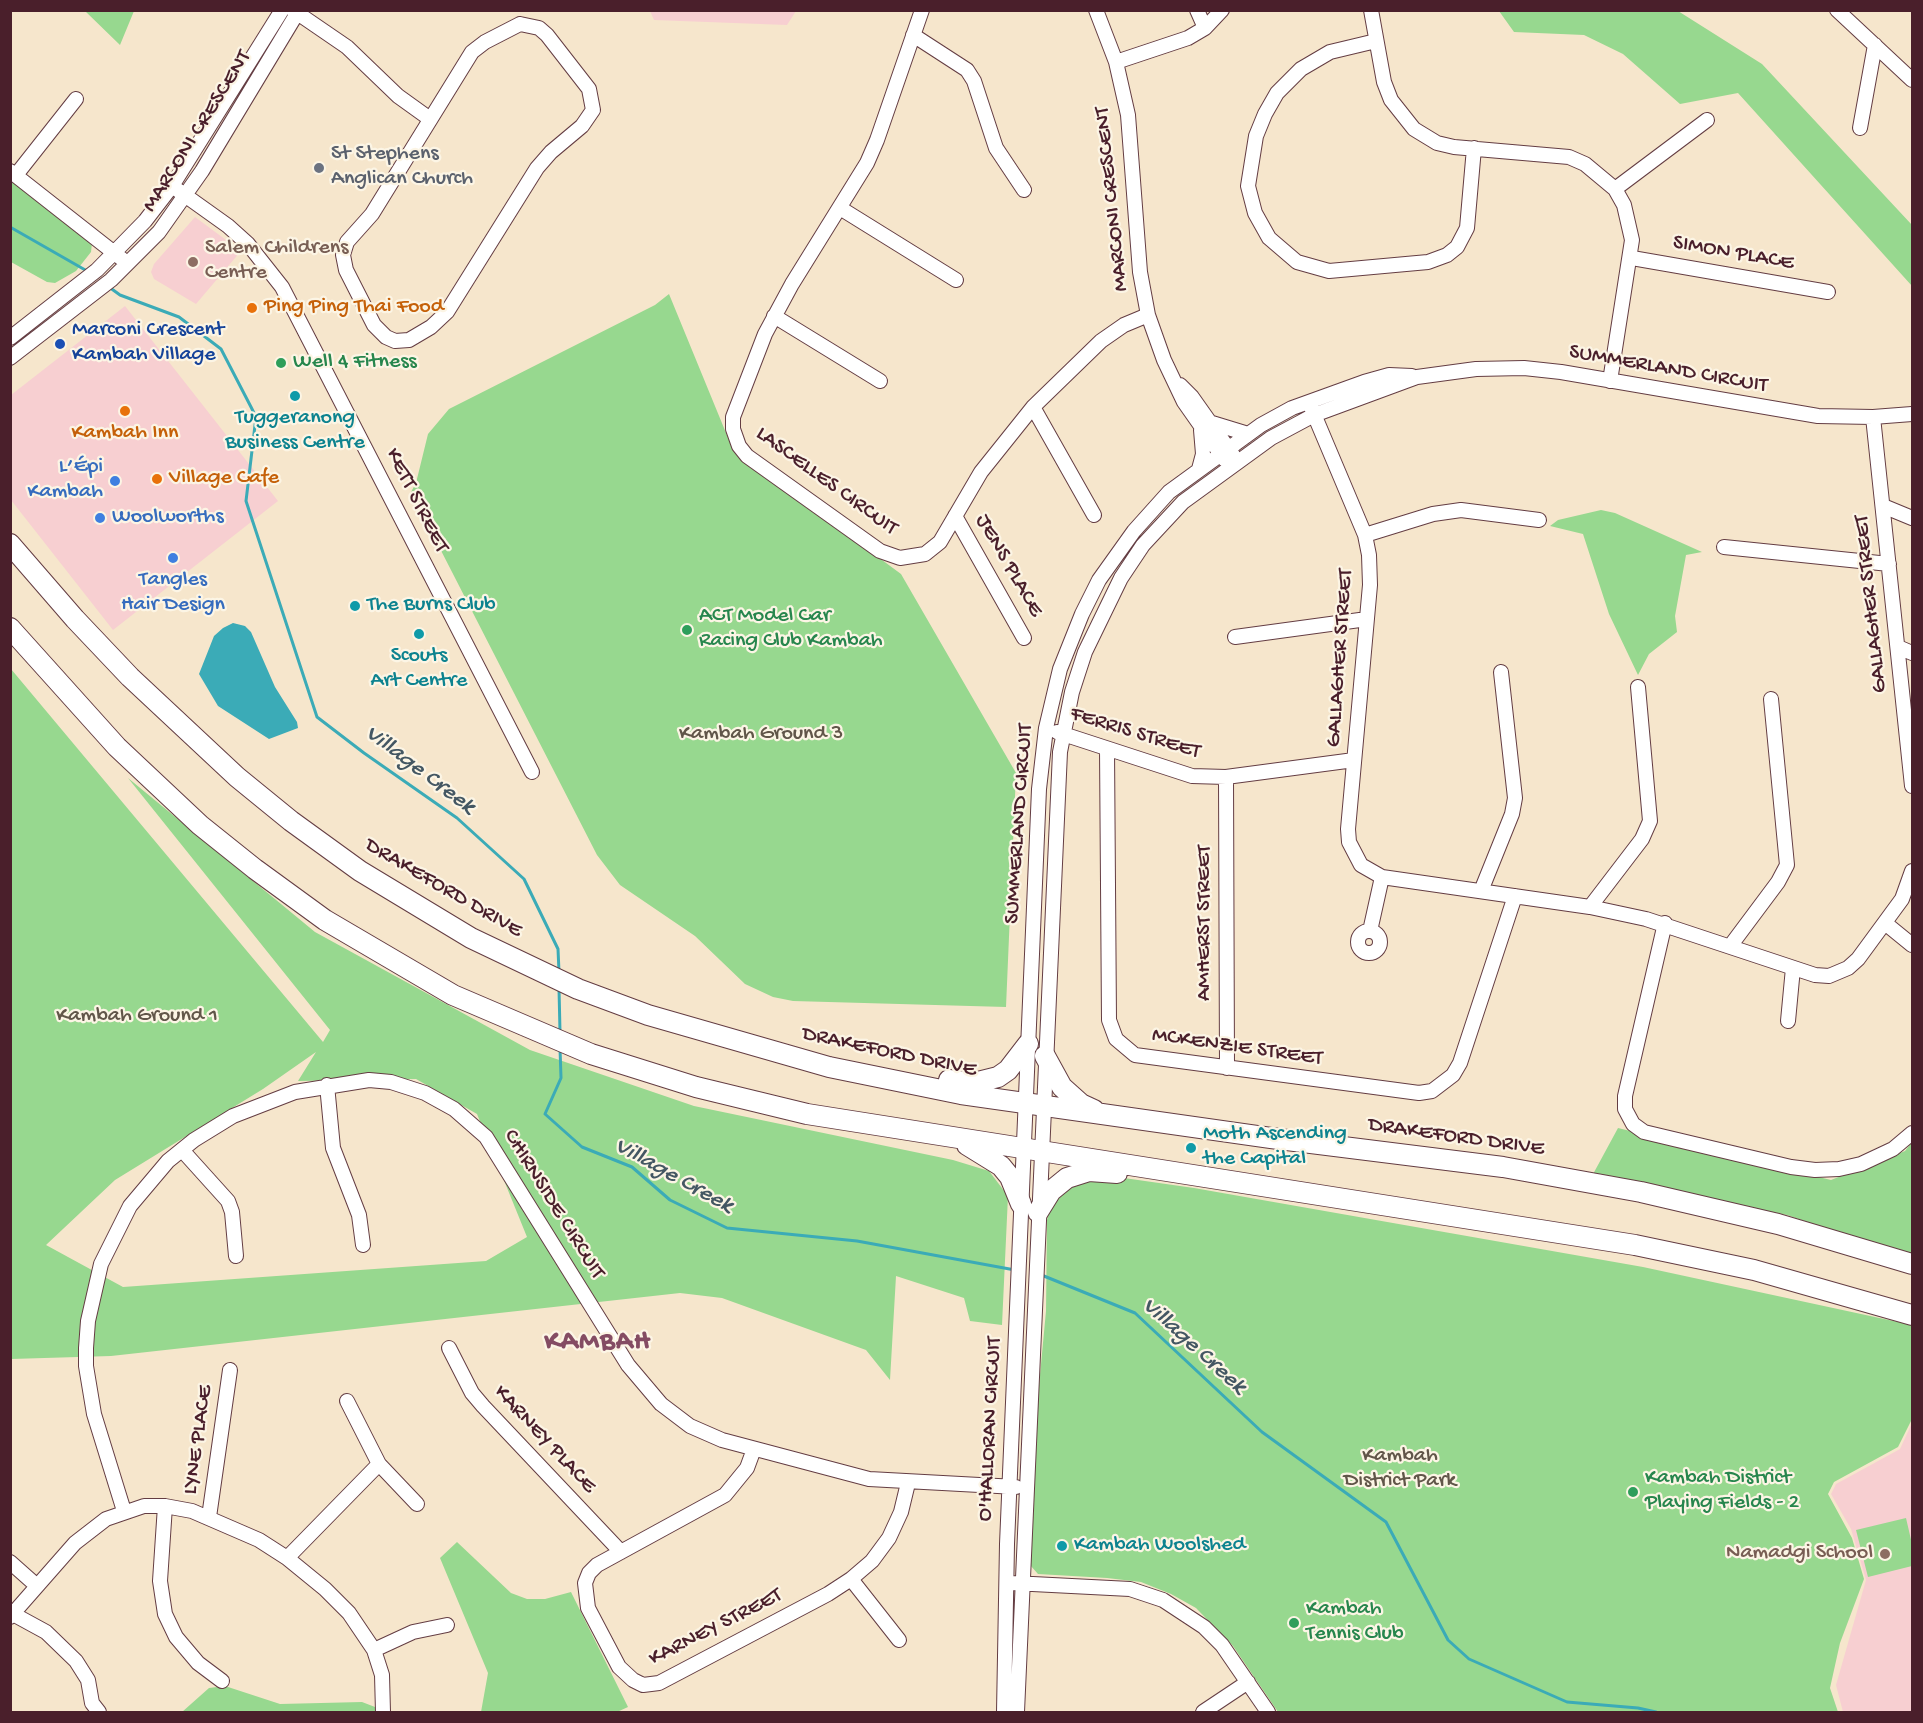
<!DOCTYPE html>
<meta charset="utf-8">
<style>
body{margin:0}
#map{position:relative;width:1923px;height:1723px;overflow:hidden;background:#f6e6cc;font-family:"Gochi Hand",sans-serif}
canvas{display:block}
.frame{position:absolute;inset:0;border:12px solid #4a1f2b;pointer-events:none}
</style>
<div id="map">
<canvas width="1923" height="1723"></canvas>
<div class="frame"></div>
</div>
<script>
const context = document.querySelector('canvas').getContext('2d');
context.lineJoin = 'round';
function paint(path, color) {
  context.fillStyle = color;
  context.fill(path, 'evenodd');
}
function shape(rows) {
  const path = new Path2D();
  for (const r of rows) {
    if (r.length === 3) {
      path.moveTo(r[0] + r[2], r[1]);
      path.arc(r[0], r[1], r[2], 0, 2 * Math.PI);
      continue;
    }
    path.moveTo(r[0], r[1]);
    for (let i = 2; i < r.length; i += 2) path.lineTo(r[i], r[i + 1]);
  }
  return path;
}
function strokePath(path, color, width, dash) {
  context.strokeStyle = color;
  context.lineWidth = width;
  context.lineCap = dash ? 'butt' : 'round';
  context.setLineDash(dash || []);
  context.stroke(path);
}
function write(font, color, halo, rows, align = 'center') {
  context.font = font + ' "Gochi Hand",sans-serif';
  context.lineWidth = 4.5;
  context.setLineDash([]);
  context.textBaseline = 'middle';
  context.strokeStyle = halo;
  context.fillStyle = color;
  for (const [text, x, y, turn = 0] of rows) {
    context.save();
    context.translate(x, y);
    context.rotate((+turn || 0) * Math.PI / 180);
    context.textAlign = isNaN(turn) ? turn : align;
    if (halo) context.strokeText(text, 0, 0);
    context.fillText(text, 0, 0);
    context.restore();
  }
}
const built = shape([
 [650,11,796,11,787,25,654,20],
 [195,217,241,251,196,304,154,279,151,272,154,264],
 [125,306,278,501,113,630,11,500,11,395],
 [1912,1423,1912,1712,1843,1712,1836,1685,1866,1580,1851,1529,1831,1494,1836,1484,1900,1449]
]);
const green = shape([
 [85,11,134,11,120,45],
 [1499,11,1678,11,1762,64,1912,225,1912,286,1738,93,1680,104,1623,54,1584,35,1514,32],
 [10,180,92,243,91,252,76,271,55,283,47,282,11,262],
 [669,294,733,450,901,574,1016,773,1006,1007,793,1001,773,997,745,984,695,936,620,885,597,855,411,492,416,483,428,434,449,409,655,305],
 [1601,510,1615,513,1702,552,1686,555,1675,616,1677,632,1649,654,1638,675,1609,614,1583,534,1550,526,1558,520],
 [11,669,323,1042,330,1030,128,778,315,932,530,1050,694,1106,953,1160,989,1171,1008,1196,1002,1325,970,1321,964,1298,896,1276,890,1380,866,1350,722,1298,680,1293,111,1356,11,1359],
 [316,1052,298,1081,416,1079,477,1114,527,1237,486,1261,123,1287,46,1245,115,1180,263,1089],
 [1618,1128,1831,1180,1905,1151,1912,1142,1912,1258,1787,1215,1592,1176],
 [1117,1177,1194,1188,1643,1267,1912,1325,1912,1419,1898,1447,1834,1482,1828,1494,1852,1538,1864,1579,1840,1643,1830,1688,1838,1712,1278,1712,1233,1646,1196,1608,1171,1594,1141,1582,1107,1578,1038,1574,1030,1565,1035,1428,1046,1311,1047,1220,1051,1202,1068,1183],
 [1906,1518,1912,1544,1912,1566,1868,1577,1856,1530],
 [457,1542,511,1593,527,1599,545,1599,571,1592,628,1707,617,1712,481,1712,488,1673,440,1558],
 [225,1686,280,1704,362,1702,388,1712,182,1712,209,1688]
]);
const water = shape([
 [233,623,245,626,251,632,275,687,297,722,298,728,269,739,218,706,199,674,214,636,223,628]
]);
const stream = shape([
 [10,227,87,271],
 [109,287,120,295,179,317,221,349,251,407,256,417,246,501,317,717,364,753,457,818,524,879,558,949,559,972],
 [559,988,560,1032],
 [560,1048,561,1078,545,1114,582,1147,632,1167,670,1200,727,1228,857,1241,1015,1270],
 [1039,1274,1135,1313,1262,1432,1386,1522,1448,1640,1469,1659,1567,1702,1638,1708,1656,1712]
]);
const minor = shape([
 [293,10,347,47,398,96,430,119],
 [922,10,877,140,867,163,792,284,765,334,733,417,733,429,739,446,747,456,880,551,900,558,925,554,940,542,981,472,1033,407,1101,341,1124,325,1148,315],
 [1096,10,1116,62,1128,115,1140,272,1148,315,1164,360,1184,402,1224,459],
 [1197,10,1205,28],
 [1371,10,1384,82,1391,100,1414,129,1437,143,1454,147,1569,157,1585,164,1615,189,1624,205,1632,240,1610,381],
 [1837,10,1912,80],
 [520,24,539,28,547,35,589,89,593,110,582,126,551,152,537,168,447,312,431,327,409,340,395,341,386,337,374,325,346,270,343,255,347,242,372,214,472,52,485,42,520,24],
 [913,35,967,70,974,81,996,148,1024,190],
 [1376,41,1330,52,1301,69,1277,93,1265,114,1256,136,1248,186,1255,213,1269,238,1297,262,1329,271,1428,262,1447,255,1457,247,1467,228,1474,148],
 [1116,62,1188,38,1205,28,1222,10],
 [1860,128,1875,45],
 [10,171,122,259],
 [16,175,76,99],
 [172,186,228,226,248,244,282,287,532,772],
 [1615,189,1707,120],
 [840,208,956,280],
 [1632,258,1828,292],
 [774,316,880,381],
 [10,338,97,270,145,221,172,186,282,10],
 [10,358,111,280,159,232,202,171,299,10],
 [1180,385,1192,397,1233,455],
 [1033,407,1094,515],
 [1311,407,1365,535,1369,555,1370,585,1348,829,1349,842,1361,865,1382,877,1590,907,1646,919,1815,975,1829,976,1848,968,1858,959,1902,899,1912,871],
 [1873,417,1912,786],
 [1212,423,1248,434],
 [1199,469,1203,454,1201,430],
 [1883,506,1912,518],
 [955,516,1024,638],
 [1365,535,1433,514,1461,510,1539,520],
 [1724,547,1889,564],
 [1235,637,1367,619],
 [1898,647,1912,653],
 [1057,732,1192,776,1226,777,1354,760],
 [1107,749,1109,1020,1116,1039,1135,1055,1419,1093,1432,1091,1453,1075,1460,1063,1515,896],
 [1226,777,1227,1068],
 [1481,891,1512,814,1515,798,1501,672],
 [1590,907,1642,839,1650,821,1638,687],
 [1665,923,1625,1096,1625,1109,1633,1124,1644,1132,1791,1167,1815,1170,1839,1169,1861,1164,1893,1149,1912,1133],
 [1885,923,1912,945],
 [1370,931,1382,877],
 [1369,942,11],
 [1731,945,1778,882,1787,865,1771,699],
 [1788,1021,1793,968],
 [327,1085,333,1148,359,1215,363,1245],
 [182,1150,228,1201,232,1212,236,1256],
 [449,1348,472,1393,483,1406,621,1552],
 [347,1401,379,1464,417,1504],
 [754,1449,747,1468,725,1495,597,1565,589,1573,585,1583,588,1608,619,1667,633,1680,643,1685,659,1683,828,1594,851,1579,872,1561,889,1538,901,1512,908,1483],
 [165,1506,160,1581,165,1614,176,1637,198,1663,222,1681],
 [124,1511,94,1414,86,1366,86,1348,88,1321,101,1264,130,1206,168,1161,194,1140,233,1116,295,1092,369,1080,391,1082,425,1093,454,1109,486,1137,628,1365,661,1404,690,1426,722,1440,869,1479,1016,1487],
 [209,1517,230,1370],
 [287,1558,379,1464],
 [10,1562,37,1586],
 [851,1579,899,1640],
 [1013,1583,1130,1589,1163,1600,1204,1627,1222,1645,1268,1712],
 [13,1614,46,1632,76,1661,88,1680,92,1703,99,1712],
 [10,1617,75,1543,106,1519,144,1506,165,1506,192,1511,259,1540,287,1558,325,1589,349,1613,374,1650,382,1675,383,1712],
 [374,1650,413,1632,447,1625],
 [1004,1712,1007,1544,1039,789,1046,728,1060,669,1082,614,1099,580,1134,531,1169,492,1261,425,1292,408,1364,382,1389,375,1412,376],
 [1017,1712,1060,752,1072,692,1085,652,1121,578,1143,545,1183,502,1271,438,1314,415,1417,377,1476,369,1524,368,1561,372,1818,416,1873,417,1912,414],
 [1203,1712,1248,1682]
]);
const highway = shape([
 [10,544,75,619,130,677,237,777,291,821,360,871,471,938,578,989,648,1015,829,1067,961,1094,1271,1138,1503,1167,1641,1192,1778,1224,1912,1264],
 [10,628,117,747,200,825,255,869,325,920,453,995,591,1054,696,1087,807,1114,1635,1245,1754,1270,1912,1315],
 [1045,1056,1062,1087,1081,1104,1094,1110],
 [949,1080,974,1083,998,1077,1008,1070,1028,1044],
 [967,1145,1001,1166,1010,1177,1021,1204],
 [1038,1212,1051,1191,1067,1178,1089,1171,1117,1173]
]);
const markers = [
 [319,168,6,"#6b7280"],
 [193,262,6,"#8d6e63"],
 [252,308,6,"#e8710a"],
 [60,344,6,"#1a4fb4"],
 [281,363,6,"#2e9e5b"],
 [295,396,6,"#0f9aa8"],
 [125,411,6,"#e8710a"],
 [157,479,6,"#e8710a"],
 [115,481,6,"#3f7fe0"],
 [100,518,6,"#3f7fe0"],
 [173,558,6,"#3f7fe0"],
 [355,606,6,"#0f9aa8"],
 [687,630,6,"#2e9e5b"],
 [419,634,6,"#0f9aa8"],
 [1191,1148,6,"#0f9aa8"],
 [1633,1492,6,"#2e9e5b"],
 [1062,1546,6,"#0f9aa8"],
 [1885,1554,6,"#8d6e63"],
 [1294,1623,6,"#2e9e5b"]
];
const streetNames = [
 ["MARCONI CRESCENT",198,132,-58],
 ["MARCONI CRESCENT",1113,199,-96],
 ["SIMON PLACE",1733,254,10],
 ["SUMMERLAND CIRCUIT",1668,370,10],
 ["LASCELLES CIRCUIT",826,482,36],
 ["KETT STREET",416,501,63],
 ["JENS PLACE",1008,566,60],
 ["GALLAGHER STREET",1872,604,-96],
 ["GALLAGHER STREET",1341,658,-86],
 ["FERRIS STREET",1135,734,17],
 ["SUMMERLAND CIRCUIT",1020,824,-86],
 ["DRAKEFORD DRIVE",443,889,30],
 ["AMHERST STREET",1206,923,-90],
 ["MCKENZIE STREET",1237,1048,8],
 ["DRAKEFORD DRIVE",889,1053,12],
 ["DRAKEFORD DRIVE",1456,1138,8],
 ["CHIRNSIDE CIRCUIT",553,1205,58],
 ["O'HALLORAN CIRCUIT",991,1429,-87],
 ["LYNE PLACE",199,1440,-82],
 ["KARNEY PLACE",544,1440,47],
 ["KARNEY STREET",716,1628,-27]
];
const worshipNames = [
 ["St Stephens",331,155],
 ["Anglican Church",331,180]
];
const educationNames = [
 ["Salem Childrens",205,249],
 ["Centre",205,274],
 ["Namadgi School",1873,1554,"right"]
];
const foodNames = [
 ["Ping Ping Thai Food",264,308],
 ["Kambah Inn",125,434,"center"],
 ["Village Cafe",169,479]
];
const transitNames = [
 ["Marconi Crescent",72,331],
 ["Kambah Village",72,356]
];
const leisureNames = [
 ["Well 4 Fitness",293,363],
 ["ACT Model Car",699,617],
 ["Racing Club Kambah",699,642],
 ["Kambah District",1645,1479],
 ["Playing Fields - 2",1645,1504],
 ["Kambah",1306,1610],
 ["Tennis Club",1306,1635]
];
const cultureNames = [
 ["Tuggeranong",295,419,"center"],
 ["Business Centre",295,444,"center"],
 ["The Burns Club",367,606],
 ["Scouts",419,657,"center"],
 ["Art Centre",419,682,"center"],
 ["Moth Ascending",1203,1135],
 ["the Capital",1203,1160],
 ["Kambah Woolshed",1074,1546]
];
const shopNames = [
 ["L’Épi",103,468],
 ["Kambah",103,493],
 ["Woolworths",112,518,"left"],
 ["Tangles",173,581,"center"],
 ["Hair Design",173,606,"center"]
];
const parkNames = [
 ["Kambah Ground 3",761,735],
 ["Kambah Ground 1",137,1017],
 ["Kambah",1400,1457],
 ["District Park",1400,1482]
];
const waterNames = [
 ["Village Creek",419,771,37],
 ["Village Creek",673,1177,29],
 ["Village Creek",1193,1347,42]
];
const districtNames = [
 ["KAMBAH",598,1344]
];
paint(built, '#f7cfd1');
paint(green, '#97d88f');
paint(water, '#3babb7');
strokePath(stream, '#3babb7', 3);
strokePath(minor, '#643d43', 16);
strokePath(highway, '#643d43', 22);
strokePath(minor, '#fff', 14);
strokePath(highway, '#fff', 20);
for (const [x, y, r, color] of markers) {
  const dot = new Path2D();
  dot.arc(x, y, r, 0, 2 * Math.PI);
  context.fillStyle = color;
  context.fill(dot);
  strokePath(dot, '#fcf5e5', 2);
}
write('22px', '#4a1f2b', '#fcf5e5', streetNames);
write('22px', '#5b616d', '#fcf5e5', worshipNames, 'left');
write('22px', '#785e54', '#fcf5e5', educationNames, 'left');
write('22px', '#c56008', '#fcf5e5', foodNames, 'left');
write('22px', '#164399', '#fcf5e5', transitNames, 'left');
write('22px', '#27864d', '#fcf5e5', leisureNames, 'left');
write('22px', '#0d838f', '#fcf5e5', cultureNames, 'left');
write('22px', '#366cbe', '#fcf5e5', shopNames, 'right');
write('22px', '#615649', '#fcf5e5', parkNames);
write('italic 24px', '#445763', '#fcf5e5', waterNames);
context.letterSpacing = '1.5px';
write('bold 28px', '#844c63', '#fcf5e5', districtNames);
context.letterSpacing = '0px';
</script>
